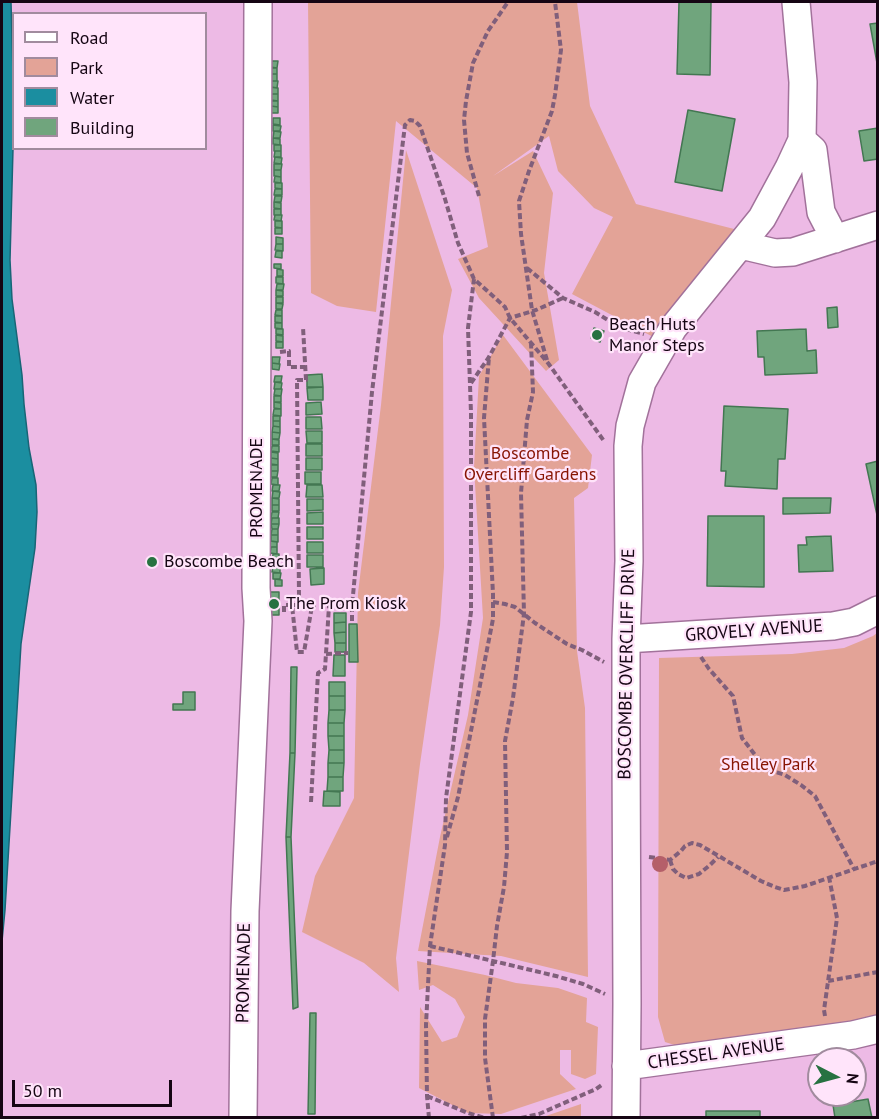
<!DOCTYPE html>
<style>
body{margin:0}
#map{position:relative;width:879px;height:1119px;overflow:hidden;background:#edbae5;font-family:"PT Sans",sans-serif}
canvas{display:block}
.frame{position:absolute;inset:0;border:3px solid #150513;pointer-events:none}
.legend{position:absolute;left:12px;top:12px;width:195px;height:138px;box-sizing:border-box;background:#ffe4fa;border:2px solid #a18b9e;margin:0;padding:8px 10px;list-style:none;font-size:18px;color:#150513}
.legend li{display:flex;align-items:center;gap:12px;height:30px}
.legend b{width:30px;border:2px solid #a18b9e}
.north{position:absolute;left:807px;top:1047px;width:60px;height:60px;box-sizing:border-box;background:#ffe4fa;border:2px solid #a18b9e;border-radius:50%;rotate:96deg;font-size:16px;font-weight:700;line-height:24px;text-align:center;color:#150513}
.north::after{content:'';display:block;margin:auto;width:21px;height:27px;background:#277241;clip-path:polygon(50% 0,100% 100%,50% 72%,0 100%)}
.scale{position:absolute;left:12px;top:1080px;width:160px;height:27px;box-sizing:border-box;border:3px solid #150513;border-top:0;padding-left:8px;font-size:18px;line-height:21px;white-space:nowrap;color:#150513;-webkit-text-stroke:4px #ffe4fa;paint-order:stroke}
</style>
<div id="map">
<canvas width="879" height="1119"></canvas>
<div class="frame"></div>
<ul class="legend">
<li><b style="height:8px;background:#fff"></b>Road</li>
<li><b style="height:16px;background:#e3a397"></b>Park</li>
<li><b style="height:16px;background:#1b8ea0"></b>Water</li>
<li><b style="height:16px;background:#70a57d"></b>Building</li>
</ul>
<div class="north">N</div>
<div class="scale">50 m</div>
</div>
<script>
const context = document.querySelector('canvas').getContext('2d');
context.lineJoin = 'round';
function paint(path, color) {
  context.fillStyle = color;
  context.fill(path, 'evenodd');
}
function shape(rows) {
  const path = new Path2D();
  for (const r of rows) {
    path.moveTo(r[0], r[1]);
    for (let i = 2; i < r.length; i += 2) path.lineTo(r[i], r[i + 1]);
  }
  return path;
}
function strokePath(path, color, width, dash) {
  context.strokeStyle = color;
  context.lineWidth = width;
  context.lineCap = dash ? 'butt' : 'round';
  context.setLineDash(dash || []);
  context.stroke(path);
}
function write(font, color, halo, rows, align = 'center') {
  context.font = font + ' "PT Sans",sans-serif';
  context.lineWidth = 4.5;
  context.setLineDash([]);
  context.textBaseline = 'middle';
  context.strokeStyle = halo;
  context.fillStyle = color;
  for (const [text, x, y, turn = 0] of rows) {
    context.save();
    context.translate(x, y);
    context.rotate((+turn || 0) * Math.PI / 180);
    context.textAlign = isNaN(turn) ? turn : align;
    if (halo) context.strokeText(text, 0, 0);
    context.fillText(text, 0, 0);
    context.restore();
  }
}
const green = shape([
 [308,2,577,2,590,106,636,204,738,230,657,339,572,294,613,217,594,208,558,171,549,136,493,176,533,151,553,193,544,273,559,360,546,371,479,298,458,259,488,247,477,188,396,121,376,312,337,306,311,293],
 [406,150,452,290,443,336,444,567,440,625,420,764,396,958,399,992,364,963,302,932,315,876,354,798,358,593,381,405],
 [503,335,592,455,588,488,574,498,577,651,585,708,588,977,501,956,418,951,440,837,468,715,483,618,474,467,479,376],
 [877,633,877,1018,687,1049,665,1042,658,1017,659,658,792,654,844,648,873,636],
 [417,961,485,975,516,983,558,988,587,998,586,1022,598,1027,596,1074,585,1079,571,1074,571,1050,560,1050,560,1074,576,1089,501,1114,468,1113,419,1088,420,1007,442,1042,457,1037,465,1017,455,999,433,985,419,990],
 [581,1104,581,1117,543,1117]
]);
const water = shape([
 [2,2,11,2,14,112,10,260,12,299,22,375,24,404,29,448,36,485,37,512,35,548,21,644,5,910,2,941,2,2]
]);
const building = shape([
 [679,2,711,2,710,75,677,74,679,2],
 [878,23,878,63,877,63,870,24,878,23],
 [271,61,278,61,277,68,270,67,271,61],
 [271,68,277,68,277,74,270,74,271,68],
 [271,74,277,74,277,81,270,81,271,74],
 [271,81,278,81,277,88,270,87,271,81],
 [271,87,278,88,278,94,271,94,271,87],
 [271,94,278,94,278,101,271,100,271,94],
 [271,101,278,101,278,107,271,106,271,101],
 [271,106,278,107,278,113,271,113,271,106],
 [688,110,735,119,722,191,675,182,688,110],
 [273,118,280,118,280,125,273,124,273,118],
 [273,125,281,126,280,131,273,131,273,125],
 [878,128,878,159,864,161,859,131,878,128],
 [274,131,281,132,280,138,273,138,274,131],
 [273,138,280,139,280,145,273,144,273,138],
 [274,145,281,145,281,151,274,151,274,145],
 [275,151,281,151,281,157,274,157,275,151],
 [275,157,282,158,281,164,274,163,275,157],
 [274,164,282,164,281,170,274,170,274,164],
 [274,170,281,170,281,177,274,176,274,170],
 [275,176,281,177,281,183,274,182,275,176],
 [275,183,282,183,282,189,275,188,275,183],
 [275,189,282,189,282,195,274,195,275,189],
 [275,196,282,196,281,202,274,202,275,196],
 [274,202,281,203,281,209,274,208,274,202],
 [274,209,281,209,281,215,274,215,274,209],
 [275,215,282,215,281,221,274,220,275,215],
 [275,221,282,221,282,228,275,227,275,221],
 [275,228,282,228,282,234,275,234,275,228],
 [276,237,283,238,283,244,276,244,276,237],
 [276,244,283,244,283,251,275,250,276,244],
 [276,251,282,251,282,258,275,257,276,251],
 [274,264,281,264,281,269,274,268,274,264],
 [277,269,283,270,283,276,277,276,277,269],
 [276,277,283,277,283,284,276,283,276,277],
 [277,284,284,284,283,290,276,290,277,284],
 [276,290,283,291,283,296,276,296,276,290],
 [276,297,283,297,283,303,276,303,276,297],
 [276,303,283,304,282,309,276,309,276,303],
 [837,307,838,327,828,328,827,308,837,307],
 [276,310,282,310,282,316,275,315,276,310],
 [275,316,282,316,282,323,275,322,275,316],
 [275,323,282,323,282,329,275,328,275,323],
 [594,328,604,331,600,342,591,338,594,328],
 [276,329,283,329,283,335,276,334,276,329],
 [806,329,807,351,816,350,817,373,765,375,764,357,758,357,757,331,806,329],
 [276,335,283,336,283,342,276,341,276,335],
 [276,342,283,342,283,348,276,348,276,342],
 [272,357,280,357,279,364,272,363,272,357],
 [272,363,280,364,279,370,272,369,272,363],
 [322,374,323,387,307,387,307,375,322,374],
 [275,376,282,376,281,382,274,382,275,376],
 [275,382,282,383,281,389,274,389,275,382],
 [323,387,323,400,308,400,307,388,323,387],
 [275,389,282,389,281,396,274,395,275,389],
 [274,396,281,396,281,402,274,402,274,396],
 [274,402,281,403,281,409,274,408,274,402],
 [321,402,322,414,306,415,306,403,321,402],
 [724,406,788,409,785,459,778,459,777,489,725,486,726,471,721,471,724,406],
 [274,409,281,409,281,416,273,415,274,409],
 [273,416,280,416,280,421,273,421,273,416],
 [306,417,321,417,322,429,306,429,306,417],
 [273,421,280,421,280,427,273,426,273,421],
 [273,426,280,427,280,433,272,432,273,426],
 [306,431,322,431,322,443,307,443,306,431],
 [272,432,280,433,279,439,272,439,272,432],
 [272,439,279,440,279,445,272,445,272,439],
 [306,444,322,444,322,456,306,456,306,444],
 [272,446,279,446,279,452,271,451,272,446],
 [271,452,278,453,278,459,271,458,271,452],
 [271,458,278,459,278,465,271,464,271,458],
 [306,458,322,458,322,470,306,470,306,458],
 [878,461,878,515,877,515,866,464,878,461],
 [271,465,278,465,278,471,271,471,271,465],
 [271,471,278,471,277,477,271,477,271,471],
 [305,472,321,472,321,484,305,484,305,472],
 [272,478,278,478,278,485,271,484,272,478],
 [273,485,280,485,279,491,272,491,273,485],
 [307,485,322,485,323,497,306,497,307,485],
 [273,491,280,492,279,498,272,498,273,491],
 [272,498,279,499,279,505,272,505,272,498],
 [783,498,831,498,830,513,783,514,783,498],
 [307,499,323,499,323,510,307,511,307,499],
 [272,505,279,505,279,511,272,511,272,505],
 [272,512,279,512,278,518,271,518,272,512],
 [323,512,323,524,307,524,307,513,323,512],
 [708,516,764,516,764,587,707,586,708,516],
 [272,518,279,518,279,524,271,524,272,518],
 [271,524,279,524,278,529,272,529,271,524],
 [307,527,323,527,323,539,307,539,307,527],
 [272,529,278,529,278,535,271,535,272,529],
 [271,535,278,535,278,542,271,541,271,535],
 [831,536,833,571,799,572,798,545,807,545,806,537,831,536],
 [270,541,277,542,277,547,270,547,270,541],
 [307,542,323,542,323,553,307,553,307,542],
 [271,547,277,547,277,554,270,553,271,547],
 [273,554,279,554,279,560,272,560,273,554],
 [307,555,323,555,323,567,307,567,307,555],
 [272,560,279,561,279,566,272,566,272,560],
 [273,567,280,567,280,573,272,572,273,567],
 [324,568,324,584,311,585,310,569,324,568],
 [273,573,281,573,280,579,273,579,273,573],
 [275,579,282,580,282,586,275,586,275,579],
 [268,592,279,592,279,615,268,615,268,592],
 [334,613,346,613,346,622,334,623,334,613],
 [346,622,346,632,334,633,334,623,346,622],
 [349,624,357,624,358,662,349,662,349,624],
 [346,632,346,643,335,643,334,633,346,632],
 [335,643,346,643,346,652,335,652,335,643],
 [334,655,345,655,345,676,333,676,334,655],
 [291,667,297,667,295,753,290,753,291,667],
 [329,682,345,682,345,696,329,696,329,682],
 [183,692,195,692,195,710,173,710,173,704,183,704,183,692],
 [329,696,345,696,345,710,329,710,329,696],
 [329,710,345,710,344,723,328,723,329,710],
 [328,723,344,723,344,736,328,736,328,723],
 [328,736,344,736,344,750,329,750,328,736],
 [329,750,344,750,344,763,328,763,329,750],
 [290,753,295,753,291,837,286,837,290,753],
 [328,763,344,763,343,777,328,777,328,763],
 [328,777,343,777,343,791,327,791,328,777],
 [324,791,340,792,340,806,323,806,324,791],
 [286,837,291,837,298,1007,293,1009,286,837],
 [310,1013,316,1013,315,1114,308,1114,310,1013],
 [868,1099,872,1118,835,1118,833,1105,868,1099],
 [706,1111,760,1111,760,1118,706,1118,706,1111]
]);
const path = shape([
 [479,196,467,153,464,120,466,101,473,63,480,48,488,31,508,2],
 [527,268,563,298,595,312,619,327,644,334],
 [280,352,289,351,289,367,305,367],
 [547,360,532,310,521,234,519,201,529,171,552,111,555,95,561,50,555,2],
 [471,383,489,357,510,318,536,310,563,298],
 [299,596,297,380,306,380,303,327],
 [493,602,505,604,515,607,535,623,567,644,582,650,604,662],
 [292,605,352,606],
 [284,612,284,605,292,605,297,652,304,652,312,606],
 [352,621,352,606,372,392,405,125,410,120,415,121,420,126,445,199,458,243,474,279,505,307,510,318,548,363,604,441],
 [326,654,348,653],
 [701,657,709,669,733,696,742,738,766,769,785,775,801,785,815,796,854,869],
 [311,802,318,673,325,669,329,606],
 [447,837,458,797,493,619,493,594,484,418,489,357],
 [649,857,670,860,681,851,685,846,692,843,700,845,761,881,775,887,784,890,805,886,878,861],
 [670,860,673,869,678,874,686,878,699,874,710,865,718,857],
 [430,946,556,976,583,984,605,994],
 [828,981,878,972],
 [825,1016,824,1010,837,918,829,877],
 [427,1096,468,1113,485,1118],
 [429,1118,427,1096,426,1025,430,946,445,845,446,798,471,612,471,413,468,328,474,279],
 [493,1118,485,1058,485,1019,493,961,497,926,504,887,507,852,505,741,513,698,524,614,521,493,527,420,533,392,531,343],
 [521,1118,539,1114,596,1089,603,1084]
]);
const minor = shape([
 [802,140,813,150,821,212,835,239],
 [741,245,775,253,793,252,878,225],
 [626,639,833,626,854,622,878,610],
 [626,1066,853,1035,878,1029],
 [243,1118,245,911,258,621,256,588,258,2],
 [626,1118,627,1004,626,738,626,639,629,561,628,446,630,426,642,382,673,328,762,218,789,168,802,140,803,82,796,2]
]);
const trees = [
 [660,864]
];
const markers = [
 [597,335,6,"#277241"],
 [152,562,6,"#277241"],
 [274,604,6,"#277241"]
];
const poiNames = [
 ["Beach Huts",609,325],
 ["Manor Steps",609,346],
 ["Boscombe Beach",164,562],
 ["The Prom Kiosk",286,604]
];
const parkNames = [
 ["Boscombe",530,454],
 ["Overcliff Gardens",530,475],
 ["Shelley Park",768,765]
];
const streetNames = [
 ["PROMENADE",257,488,-90],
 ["GROVELY AVENUE",754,631,-4],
 ["BOSCOMBE OVERCLIFF DRIVE",627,664,-89],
 ["PROMENADE",244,973,-89],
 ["CHESSEL AVENUE",716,1054,-8]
];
paint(green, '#e3a397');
paint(water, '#1b8ea0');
strokePath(water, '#196576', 1.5);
paint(building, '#70a57d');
strokePath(building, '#437752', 1.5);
strokePath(minor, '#a2729b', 30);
strokePath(path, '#805f7b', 4, [6, 3]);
strokePath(minor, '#fff', 27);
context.fillStyle = '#b55f69';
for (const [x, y] of trees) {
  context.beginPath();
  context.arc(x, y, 8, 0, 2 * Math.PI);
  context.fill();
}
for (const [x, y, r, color] of markers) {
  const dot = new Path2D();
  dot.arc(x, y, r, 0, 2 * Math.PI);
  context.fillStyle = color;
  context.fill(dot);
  strokePath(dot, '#ffe4fa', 2);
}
write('18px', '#150513', '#ffe4fa', poiNames, 'left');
write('18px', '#881403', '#ffe4fa', parkNames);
write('18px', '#150513', '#ffe4fa', streetNames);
</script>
